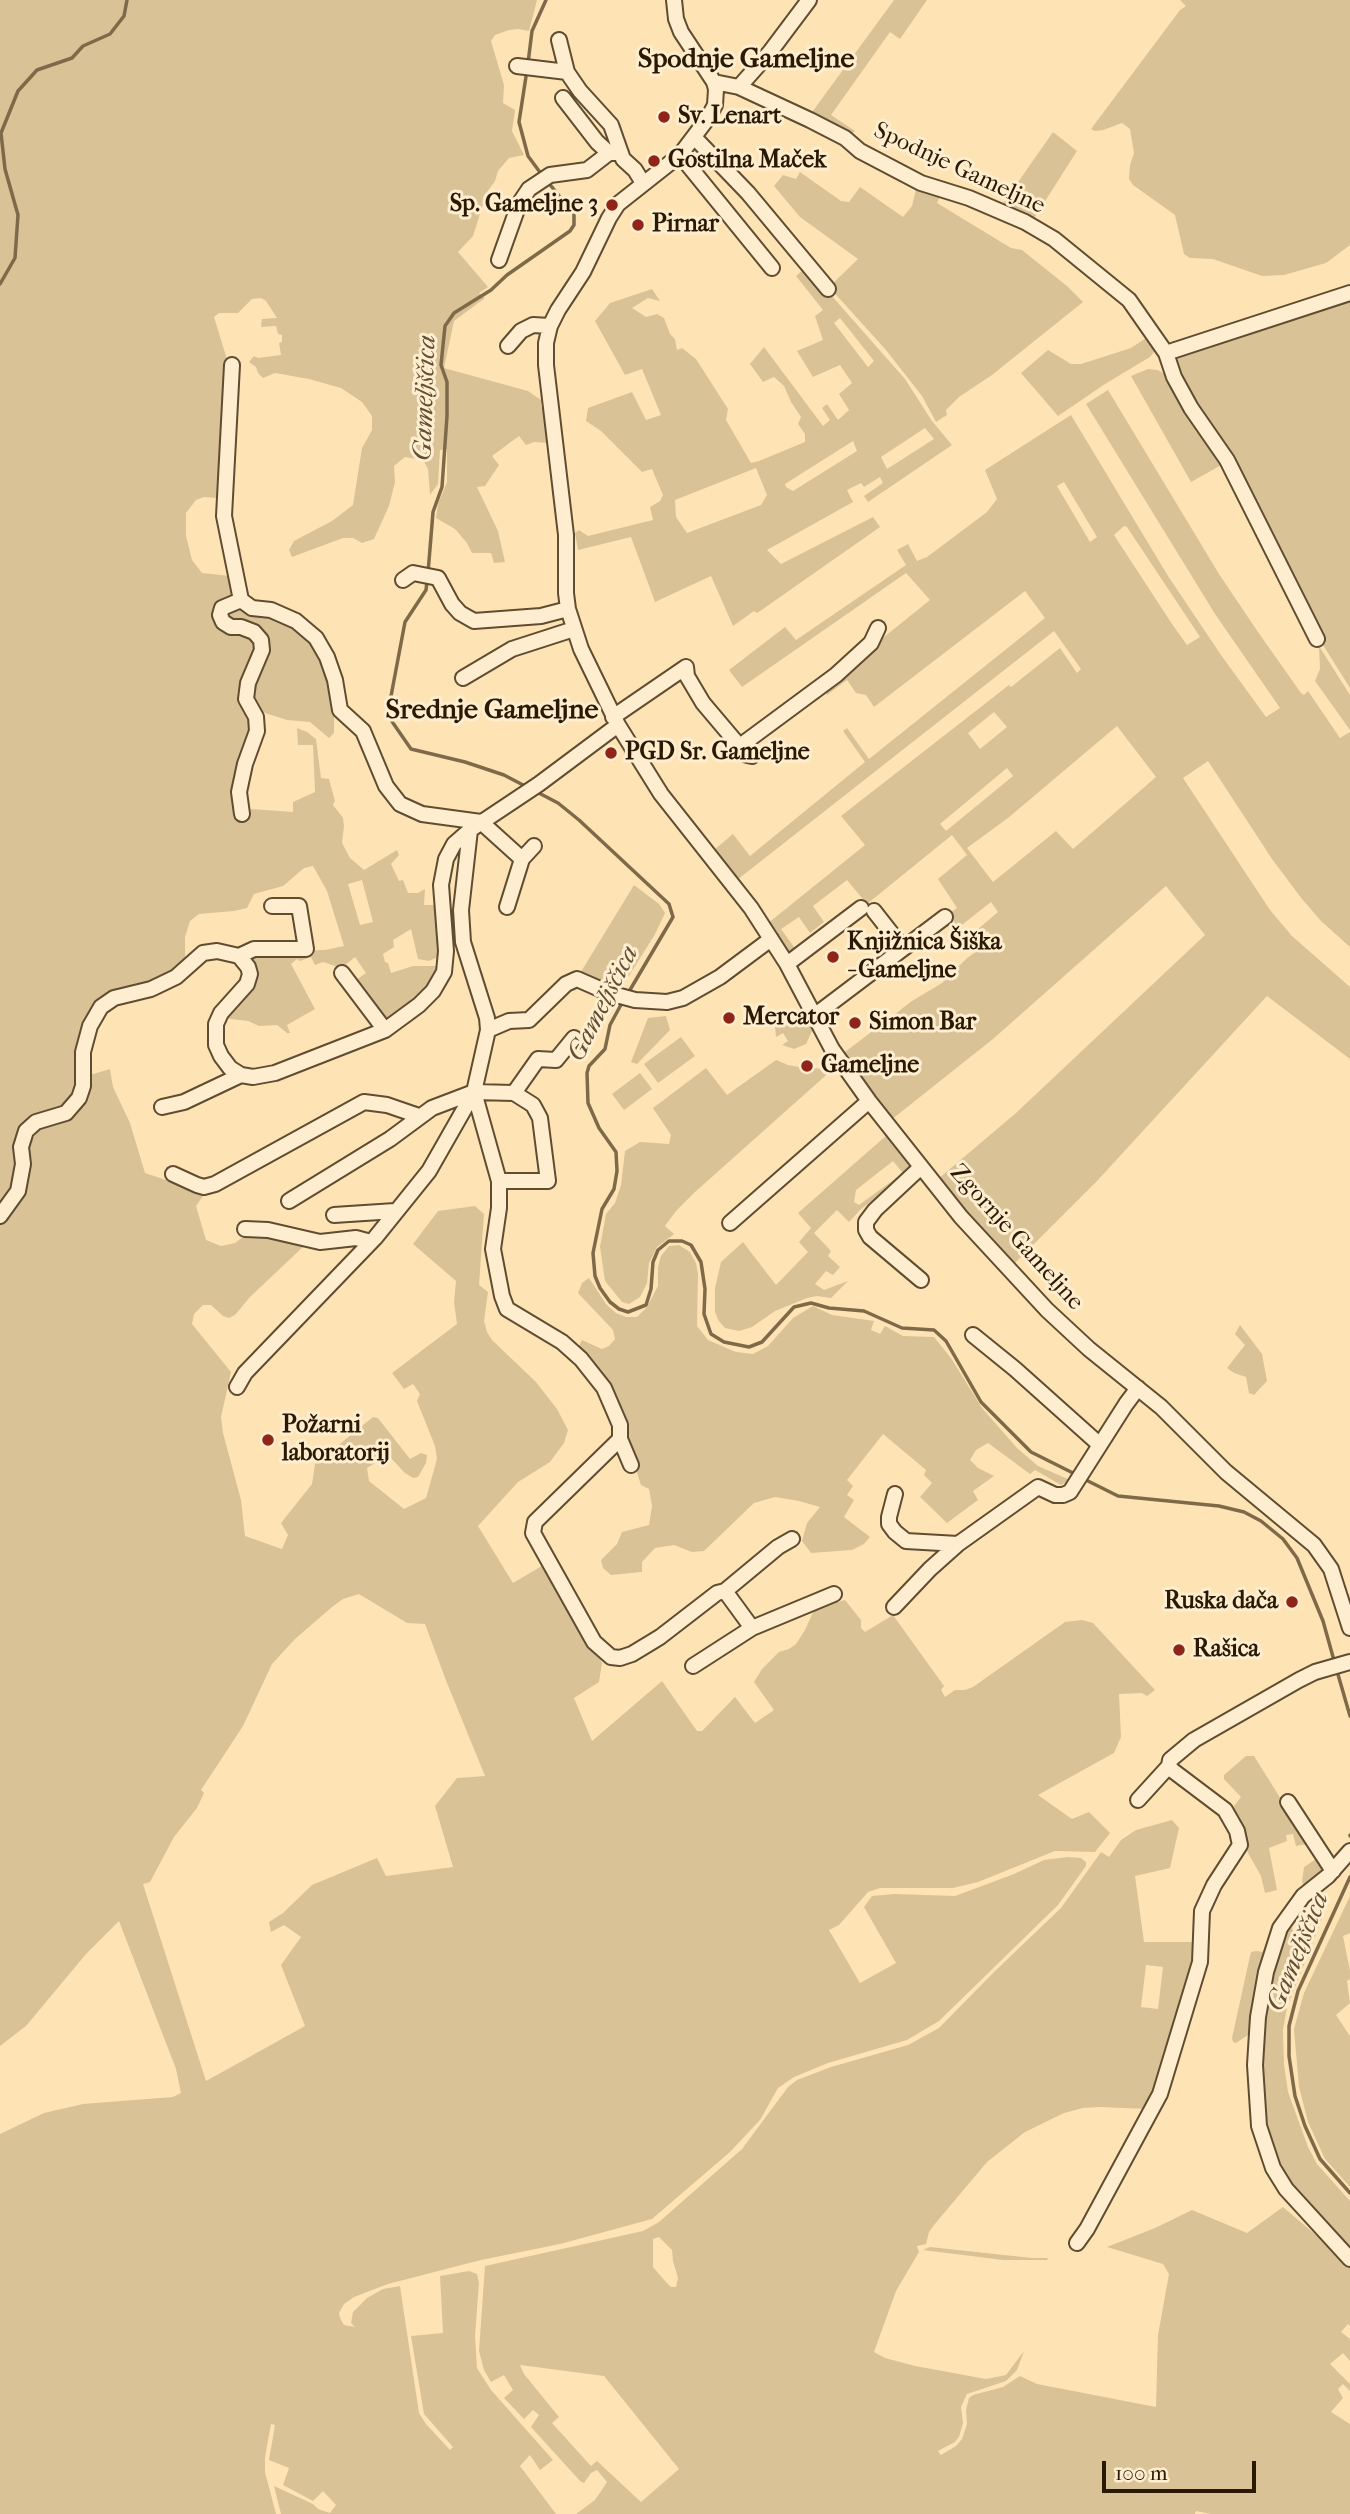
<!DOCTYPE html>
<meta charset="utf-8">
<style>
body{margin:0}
#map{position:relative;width:1350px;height:2514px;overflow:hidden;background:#fee4b5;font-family:"IM FELL French Canon",serif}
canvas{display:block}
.scale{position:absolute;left:1102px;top:2461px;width:154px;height:32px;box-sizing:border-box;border:4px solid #2b1a03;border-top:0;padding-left:9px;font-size:21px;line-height:24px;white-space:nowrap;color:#2b1a03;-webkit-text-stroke:5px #feedcf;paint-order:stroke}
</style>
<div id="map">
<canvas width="1350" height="2514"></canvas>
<div class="scale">100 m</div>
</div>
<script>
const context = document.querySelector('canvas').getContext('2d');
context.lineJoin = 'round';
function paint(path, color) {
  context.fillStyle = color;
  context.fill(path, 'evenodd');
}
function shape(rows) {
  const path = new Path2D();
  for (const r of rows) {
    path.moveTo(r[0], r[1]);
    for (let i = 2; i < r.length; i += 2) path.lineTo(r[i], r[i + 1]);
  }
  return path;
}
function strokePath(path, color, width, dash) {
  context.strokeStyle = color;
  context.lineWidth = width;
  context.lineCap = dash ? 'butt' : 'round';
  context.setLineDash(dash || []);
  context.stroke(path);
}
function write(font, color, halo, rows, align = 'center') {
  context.font = font + ' "IM FELL French Canon",serif';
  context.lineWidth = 6;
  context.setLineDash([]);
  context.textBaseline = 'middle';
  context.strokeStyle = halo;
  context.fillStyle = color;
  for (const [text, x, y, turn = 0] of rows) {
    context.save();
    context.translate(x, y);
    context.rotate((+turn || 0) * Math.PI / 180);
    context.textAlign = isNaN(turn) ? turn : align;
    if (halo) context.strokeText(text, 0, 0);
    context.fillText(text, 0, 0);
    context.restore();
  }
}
const green = shape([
 [0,0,537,0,529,31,518,29,509,30,495,35,491,41,504,85,503,103,515,110,512,131,524,155,509,158,498,171,495,181,487,192,473,236,458,252,488,287,479,293,485,298,454,321,444,368,528,391,541,400,541,407,547,408,550,443,534,442,526,445,519,436,492,456,499,465,485,486,477,487,498,531,505,562,494,563,491,553,472,553,467,543,455,529,436,518,438,504,447,482,447,449,440,450,438,484,430,495,428,469,423,460,405,457,394,466,395,482,389,506,374,539,362,543,353,538,343,538,292,557,289,550,294,541,332,521,353,505,362,448,372,430,372,416,362,402,341,388,309,379,275,373,263,378,258,373,256,367,249,362,254,356,258,358,281,355,279,343,282,342,282,335,278,334,276,326,261,327,262,319,277,318,266,301,261,298,252,299,238,313,219,313,214,317,229,366,222,491,217,498,204,497,196,500,186,513,186,536,192,560,202,573,230,576,235,599,307,634,327,668,331,709,334,715,334,733,329,738,310,722,287,720,262,712,256,720,242,767,247,819,251,817,251,809,293,812,293,802,315,792,313,745,298,745,297,728,307,732,316,739,321,778,329,779,335,801,333,805,343,818,344,826,342,843,350,858,364,870,397,850,399,855,391,864,399,881,403,880,408,893,418,893,425,889,424,905,434,905,440,937,440,956,429,961,418,959,411,929,393,940,394,947,383,954,385,962,388,963,391,973,413,966,439,966,433,982,387,1025,355,981,366,973,355,957,344,966,338,967,323,962,315,965,311,957,300,961,297,959,291,964,315,1009,287,1025,290,1033,287,1033,277,1025,259,1026,248,1021,222,1018,243,997,248,957,252,952,325,950,344,946,327,891,313,866,304,868,283,886,254,894,247,908,234,911,199,914,190,921,185,937,185,962,174,972,100,1003,74,1097,63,1109,34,1118,11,1194,0,1210],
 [362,880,373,922,360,925,348,884],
 [894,0,927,0,900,39,890,32,831,115,855,131,849,136,810,115],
 [1180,0,1350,0,1350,245,1326,263,1284,275,1262,276,1213,259,1190,258,1184,254,1175,215,1133,185,1129,179,1130,165,1134,153,1130,129,1122,123,1103,130,1095,131,1091,129,1180,10,1186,6],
 [1053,132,1077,151,1033,220,1002,205],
 [800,172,841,201,849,202,860,187,903,217,912,206,917,185,941,194,937,203,1011,248,1022,250,1067,286,1083,302,992,375,959,397,946,410,947,415,936,422,922,396,886,350,829,287,858,259,800,217,774,186,783,175,796,179],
 [803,270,816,278,905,379,932,421,952,445,868,502,864,496,883,483,880,477,864,487,861,483,847,490,853,502,767,550,781,564,873,517,880,527,763,609,757,613,754,611,733,626,711,576,655,602,631,537,578,550,575,533,579,530,588,536,653,520,650,507,660,501,663,495,652,469,642,472,601,431,586,421,588,408,632,392,646,420,661,415,642,369,625,375,595,321,610,303,652,289,660,301,648,298,632,308,646,317,657,314,664,318,670,334,675,339,677,350,682,348,696,359,728,409,726,420,751,463,759,461,805,442,805,434,798,424,801,417,791,402,784,386,774,377,763,382,750,364,764,347,823,426,830,420,822,408,827,404,838,420,849,410,839,394,852,383,840,365,813,377,797,351,823,340,815,316,823,310,796,276],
 [840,318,874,361,868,367,834,323],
 [925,428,934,439,887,469,881,457],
 [853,441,857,451,793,491,786,487,785,484],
 [756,468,767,495,761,505,687,533,676,517,675,500],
 [1350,296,1350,688,1323,645,1308,610,1196,407,1175,364,1175,356],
 [1152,334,1157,348,1150,357,1105,384,1058,416,1021,373,1048,350,1071,364,1081,364,1131,348],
 [1148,369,1158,370,1171,378,1225,463,1191,482,1131,376],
 [1108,390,1219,574,1258,632,1301,693,1304,695,1308,691,1340,738,1350,732,1350,947,1321,921,1302,899,1272,859,1208,761,1183,778,1270,910,1292,936,1350,987,1350,1059,1267,996,1097,1181,1012,1266,938,1179,1016,1113,1205,935,1166,886,993,1039,891,1120,841,1055,912,1001,942,983,966,959,993,939,988,931,961,952,958,946,998,912,991,902,958,928,949,914,957,908,938,879,967,855,952,835,867,904,847,880,813,906,824,922,810,933,799,917,781,929,797,951,790,955,767,924,865,845,841,816,1009,685,1011,687,1060,648,1077,673,1081,669,1054,631,737,880,714,850,733,834,750,856,865,762,843,731,847,728,869,759,1045,618,1025,591,874,707,866,695,856,693,847,680,827,695,823,686,930,600,906,573,742,687,729,670,785,627,796,640,906,565,897,550,908,544,917,561,927,557,987,512,997,499,985,470,1071,415,1168,576,1221,655,1266,717,1280,708,1215,614,1086,404],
 [1064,482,1097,537,1090,542,1057,486],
 [1124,526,1127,527,1200,637,1187,645,1172,624,1114,535],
 [994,712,1007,727,980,749,968,733],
 [1117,726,1156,777,1073,849,1056,831,993,882,967,848,1008,818],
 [1007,768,1013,776,946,831,940,824],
 [1319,646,1350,695,1350,730,1315,681,1320,669],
 [634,885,659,904,665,913,654,936,620,990,579,975],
 [796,1012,807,1019,812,1031,806,1044,794,1049,782,1045,788,1041,783,1033,776,1037,775,1027,782,1016],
 [666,1016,670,1030,637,1064,631,1062,648,1018],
 [681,1037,695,1056,658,1083,644,1064],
 [776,1060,788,1065,805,1068,833,1069,695,1192,676,1211,665,1226,674,1234,657,1247,649,1263,647,1283,640,1297,629,1304,622,1302,605,1281,600,1247,606,1214,615,1203,621,1185,625,1151,640,1142,669,1144,671,1135,653,1108,706,1068,727,1095],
 [110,1069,113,1087,130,1123,145,1173,205,1193,196,1206,206,1240,221,1246,235,1243,247,1234,282,1236,305,1245,250,1297,235,1315,229,1318,223,1316,211,1305,203,1305,194,1314,192,1324,231,1372,221,1417,223,1433,241,1500,245,1536,282,1549,288,1535,281,1523,312,1484,315,1464,373,1417,378,1418,410,1459,421,1453,427,1455,426,1463,418,1477,413,1478,405,1473,388,1455,367,1468,369,1481,404,1509,426,1498,437,1459,435,1446,417,1401,420,1394,413,1384,404,1389,392,1373,457,1324,454,1302,456,1281,413,1244,438,1211,475,1206,484,1214,479,1285,488,1292,484,1321,487,1332,492,1340,536,1382,557,1409,568,1430,564,1443,550,1462,518,1482,478,1526,513,1583,545,1564,602,1663,599,1682,574,1698,592,1741,662,1681,697,1731,702,1731,735,1697,755,1723,774,1710,754,1682,762,1669,779,1652,789,1649,796,1644,805,1630,815,1608,845,1600,861,1620,861,1628,865,1632,893,1615,944,1686,941,1690,945,1697,955,1690,965,1690,973,1687,1065,1622,1082,1620,1093,1623,1155,1690,1147,1696,1142,1693,1119,1694,1121,1737,1114,1753,1038,1795,1072,1819,1089,1812,1110,1833,1095,1852,1055,1851,978,1882,953,1888,880,1888,868,1892,839,1925,829,1930,860,1983,896,1963,864,1907,872,1896,894,1894,955,1896,1014,1874,1044,1860,1068,1857,1081,1858,1086,1862,1086,1866,1058,1905,939,2021,907,2040,828,2063,794,2077,778,2088,760,2120,730,2152,652,2219,560,2244,481,2260,388,2284,354,2297,344,2304,339,2313,340,2318,344,2325,355,2327,351,2323,353,2312,367,2298,383,2289,400,2286,419,2413,426,2424,450,2450,453,2447,424,2414,411,2336,443,2333,440,2276,469,2271,477,2274,479,2283,475,2336,477,2368,491,2390,553,2460,540,2470,530,2455,520,2466,556,2514,281,2514,274,2486,313,2504,318,2509,330,2513,336,2505,323,2491,313,2501,283,2485,289,2468,269,2460,275,2425,271,2424,265,2457,265,2472,276,2514,0,2514,0,2134,44,2113,83,2104,173,2097,181,2093,176,2069,119,1921,86,1954,26,2026,0,2046,0,1224,19,1200,31,1140,40,1130,70,1117,90,1075],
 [359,1594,407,1623,425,1624,447,1683,485,1776,457,1778,435,1806,453,1867,386,1876,377,1858,312,1885,283,1913,269,1922,271,1932,284,1925,301,1937,281,1965,305,2026,206,2081,143,1884,150,1882,174,1837,197,1808,204,1793,201,1790,243,1726,272,1664,295,1639,332,1607,343,1599],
 [640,1073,652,1089,624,1110,612,1094],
 [887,1135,912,1165,913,1169,861,1209,849,1222,837,1210,814,1233,831,1251,828,1256,840,1267,833,1275,826,1271,815,1284,824,1290,848,1281,831,1298,817,1296,807,1298,775,1311,752,1327,739,1331,725,1328,718,1320,715,1312,715,1288,721,1262,743,1242,776,1285,808,1252,799,1242,811,1228,798,1213],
 [893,1161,903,1173,859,1205,854,1202,856,1190],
 [679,1245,690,1252,696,1263,698,1274,697,1326,708,1340,736,1352,753,1354,768,1346,793,1318,813,1306,832,1315,874,1321,871,1330,880,1334,885,1326,903,1336,934,1337,951,1358,982,1408,1017,1448,1038,1466,1070,1480,1061,1485,1035,1470,1030,1474,988,1443,976,1450,970,1460,978,1468,994,1476,973,1491,978,1500,947,1523,920,1497,932,1483,924,1475,926,1470,883,1434,847,1480,853,1486,847,1495,854,1500,844,1517,870,1537,864,1544,852,1550,811,1553,802,1541,807,1523,820,1507,799,1501,775,1497,754,1503,704,1551,692,1552,674,1545,655,1548,642,1562,642,1572,611,1575,603,1568,601,1560,617,1544,622,1532,649,1525,652,1506,649,1489,641,1485,632,1457,578,1348,582,1340,602,1349,609,1346,615,1339,613,1330,578,1293,582,1283,589,1278,606,1304,616,1313,626,1317,637,1317,647,1307,658,1286,658,1267,661,1256,669,1246],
 [1240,1325,1262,1354,1267,1381,1254,1395,1249,1393,1246,1377,1234,1373,1227,1368,1245,1345,1235,1334],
 [1246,1756,1254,1756,1326,1871,1306,1888,1302,1882,1304,1867,1316,1859,1307,1844,1296,1846,1293,1834,1286,1835,1287,1841,1269,1848,1277,1890,1265,1893,1261,1876,1248,1853,1244,1836,1231,1810,1241,1797,1224,1779,1224,1775],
 [1172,1820,1179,1828,1170,1868,1135,1876,1144,1942,1198,1942,1182,2009,1148,2109,1099,2107,1083,2108,1064,2113,1025,2132,987,2162,934,2225,929,2232,926,2244,917,2246,919,2252,896,2291,874,2352,885,2358,915,2366,986,2379,1006,2375,1024,2351,1017,2370,1006,2381,967,2394,961,2407,963,2423,959,2437,955,2442,938,2451,941,2455,956,2446,962,2439,967,2424,966,2410,969,2398,973,2395,1003,2387,1020,2376,1037,2384,1156,2407,1158,2335,1169,2274,1163,2264,1107,2247,1155,2228,1192,2210,1247,2233,1283,2207,1350,2264,1350,2326,1348,2324,1341,2332,1350,2339,1350,2361,1343,2353,1330,2364,1350,2384,1350,2391,1343,2384,1338,2389,1343,2398,1331,2412,1350,2424,1350,2514,1211,2514,1196,2511,1195,2514,576,2514,595,2500,607,2482,597,2470,591,2473,584,2483,580,2481,531,2427,539,2415,533,2410,524,2419,504,2398,513,2390,504,2375,491,2382,484,2370,479,2351,485,2266,643,2231,659,2222,742,2149,788,2087,797,2080,831,2067,908,2045,939,2028,994,1972,1061,1908,1101,1852,1109,1857,1121,1840,1136,1830],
 [1146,1965,1163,1967,1158,2009,1141,2007],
 [659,2237,672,2250,673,2261,678,2278,676,2287,671,2287,665,2281,653,2267,653,2239],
 [520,2365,604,2376,679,2469,641,2502,597,2461,591,2466,552,2423,559,2417,524,2374],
 [1350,1896,1350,1933,1343,1936,1350,1971,1350,1979,1347,1981,1350,2003,1336,2015,1350,2036,1350,2187,1325,2159,1308,2122,1299,2087,1294,2029,1304,1993],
 [1317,1913,1322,1919,1287,2007,1283,2030,1284,2064,1288,2092,1308,2147,1317,2164,1350,2201,1350,2253,1316,2216,1278,2168,1260,2105,1264,1999,1288,1926,1297,1932,1304,1924,1300,1920,1304,1915,1309,1919],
 [1256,1951,1263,1952,1248,2035,1236,2043,1233,2042,1232,2038,1250,1956,1251,1952],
 [930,2247,1032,2258,1048,2258,1047,2260,1003,2260,923,2250]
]);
const stream = shape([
 [528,63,532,31,546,0],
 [527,70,519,122,528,156,542,175],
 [0,284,15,258,18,215,5,169,1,133,18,91,37,70,72,58,83,46,110,34,124,16,127,0],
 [428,573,433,512,442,487,447,416,447,382,441,365,445,326,454,313,491,290,507,275,570,231,574,225,574,214,547,181],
 [427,581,426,590,405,622,388,712,393,723,411,749,465,762,504,775,525,786],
 [535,791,558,803,579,820,669,904,673,917,627,995],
 [623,1001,610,1025,605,1049,589,1066,587,1073,588,1103,599,1128,616,1152,617,1171,614,1189,602,1209,593,1253,595,1276,600,1288,610,1302,619,1309,628,1312,646,1305,651,1289,653,1262,658,1250,669,1241,682,1241,691,1245,701,1262,705,1289,704,1314,711,1334,724,1342,749,1347,762,1342,794,1307,811,1303,829,1308,864,1311,902,1328,934,1330,946,1341,981,1402,1031,1452,1077,1475],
 [1084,1479,1118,1496,1219,1506,1244,1512,1261,1521,1283,1539,1297,1558,1323,1621,1335,1664],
 [1337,1671,1350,1716],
 [1350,1835,1350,1836],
 [1350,1877,1298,1991,1289,2026,1289,2056,1295,2096,1305,2126,1320,2159,1350,2193]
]);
const minor = shape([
 [674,0,676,19,681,32,714,82,716,89,715,105,708,118,680,155,618,204,609,218,583,272,558,310,550,326,546,343,546,365,566,535,566,593,568,609,581,649,618,725,661,794,751,908,787,964,832,1049,869,1101,961,1217,1047,1310,1089,1349,1161,1407,1226,1472,1314,1545,1331,1569,1350,1628],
 [559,40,567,72,580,91,611,125,623,159,635,170,643,183],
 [517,66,567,72],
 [714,82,739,87,810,120,845,138,860,151,921,183,969,198,1025,222,1054,239,1129,300,1166,353,1174,377,1191,408,1227,460,1317,639],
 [739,87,770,52,809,0],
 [563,98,597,142,609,153],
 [694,137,748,193,828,289],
 [680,155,772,268],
 [499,260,519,204,529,189,550,175,587,170,609,153,621,153],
 [508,346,521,331,533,325,550,326],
 [1166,353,1350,293],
 [232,365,224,516,241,600,252,608,271,610,296,621,316,638,327,657,335,680,340,710,363,731,386,786,400,804,422,814,481,822,522,859],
 [403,580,413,573,438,578,452,604,460,613,474,621,541,616,568,609],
 [241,600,222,608,220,615,223,622,231,627,241,627,254,632,261,640,262,650,248,683,246,699,256,717,257,731,245,764,239,792,242,814],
 [463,678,512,649,574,629],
 [613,717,686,667,687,676,703,703,747,755,752,756],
 [740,746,836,675,871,643,878,628],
 [507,907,522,859,534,846],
 [874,911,903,948],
 [239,956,254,949,306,949,299,906,272,906],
 [787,964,861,908],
 [342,973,385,1030],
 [814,1016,945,917],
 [488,1030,509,1021,529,1020,566,984,577,979,609,993,635,1000,667,1002,683,998,720,977,771,939],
 [474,1092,499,1181,499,1208,493,1249,502,1296,507,1309,562,1342,581,1359,604,1388,620,1425,620,1439,631,1465],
 [514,1093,538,1059,556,1060,574,1038],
 [162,1107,184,1102,241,1075],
 [173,1174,197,1185,204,1187,215,1184,364,1102,387,1105,419,1116],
 [289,1201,390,1139,432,1108,474,1092,514,1093,533,1105,540,1118,548,1181,499,1181],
 [334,1215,395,1211],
 [0,1216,18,1191,23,1164,21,1147,26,1131,36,1122,66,1113,79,1098,83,1086,83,1052,90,1026,101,1007,114,998,151,989,176,977,203,953,217,951,239,956,248,967,250,974,247,984,221,1013,216,1024,216,1045,221,1056,230,1068,241,1075,253,1077,275,1073,385,1030,419,1005,433,991,444,972,446,951,441,885,446,859,454,844,470,830,539,784,618,725],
 [730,1223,869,1101],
 [245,1229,268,1230,320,1242,356,1238,371,1242],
 [921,1280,870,1237,866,1230,866,1222,875,1210,921,1167],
 [973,1335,1015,1369,1100,1445],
 [237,1387,245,1373,375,1238,429,1171,474,1092,488,1030,487,1018,463,942,461,910,470,830],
 [620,1439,535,1522,533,1533,594,1642,611,1657,620,1658,632,1654,660,1637,717,1593,725,1591,778,1547,792,1539],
 [895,1494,889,1517,889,1524,895,1532,906,1541,958,1544],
 [725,1591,752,1628,834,1594],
 [894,1607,930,1569,958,1544,1038,1487,1055,1495,1063,1495,1070,1492,1126,1404,1138,1388],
 [693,1666,752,1628],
 [1138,1800,1169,1766],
 [1288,1802,1333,1871],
 [1350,1851,1328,1876,1303,1896,1280,1928,1266,1972,1258,2017,1255,2065,1259,2126,1273,2168,1286,2189,1350,2259],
 [1077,2243,1087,2229,1160,2094,1200,1962,1202,1911,1214,1885,1240,1845,1237,1831,1225,1810,1172,1770,1169,1766,1170,1760,1194,1740,1299,1680,1315,1672,1350,1662]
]);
const markers = [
 [664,117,7,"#8f2418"],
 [654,161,7,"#8f2418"],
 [612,205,7,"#8f2418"],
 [638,225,7,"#8f2418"],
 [611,753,7,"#8f2418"],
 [833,957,7,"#8f2418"],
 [729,1018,7,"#8f2418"],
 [855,1023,7,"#8f2418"],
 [807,1066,7,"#8f2418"],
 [268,1440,7,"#8f2418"],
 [1292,1602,7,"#8f2418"],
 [1179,1650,7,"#8f2418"]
];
const poiNames = [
 ["Sv. Lenart",678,117],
 ["Gostilna Maček",668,161],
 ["Sp. Gameljne 3",598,205,"right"],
 ["Pirnar",652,225],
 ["PGD Sr. Gameljne",625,753],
 ["Knjižnica Šiška",847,943],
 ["- Gameljne",847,971],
 ["Mercator",743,1018],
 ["Simon Bar",869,1023],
 ["Gameljne",821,1066],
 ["Požarni",282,1426],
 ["laboratorij",282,1454],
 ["Ruska dača",1278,1602,"right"],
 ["Rašica",1193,1650]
];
const streetNames = [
 ["Spodnje Gameljne",959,169,25],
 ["Zgornje Gameljne",1016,1238,48]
];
const waterNames = [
 ["Gameljščica",426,398,-88],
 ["Gameljščica",604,1004,-63],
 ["Gameljščica",1299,1952,-68]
];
const quarterNames = [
 ["Spodnje Gameljne",746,60],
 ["Srednje Gameljne",492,711]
];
paint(green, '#dac297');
strokePath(stream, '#7e6a49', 3.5);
strokePath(minor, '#604c30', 18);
strokePath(minor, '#feedcf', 14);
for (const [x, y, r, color] of markers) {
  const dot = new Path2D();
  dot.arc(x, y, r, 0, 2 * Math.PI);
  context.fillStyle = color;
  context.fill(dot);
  strokePath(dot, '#feedcf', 2.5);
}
write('bold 24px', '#2b1a03', '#feedcf', poiNames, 'left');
write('24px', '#2b1a03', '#feedcf', streetNames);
write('italic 26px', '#634f32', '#feedcf', waterNames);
write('bold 28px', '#2b1a03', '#feedcf', quarterNames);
</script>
